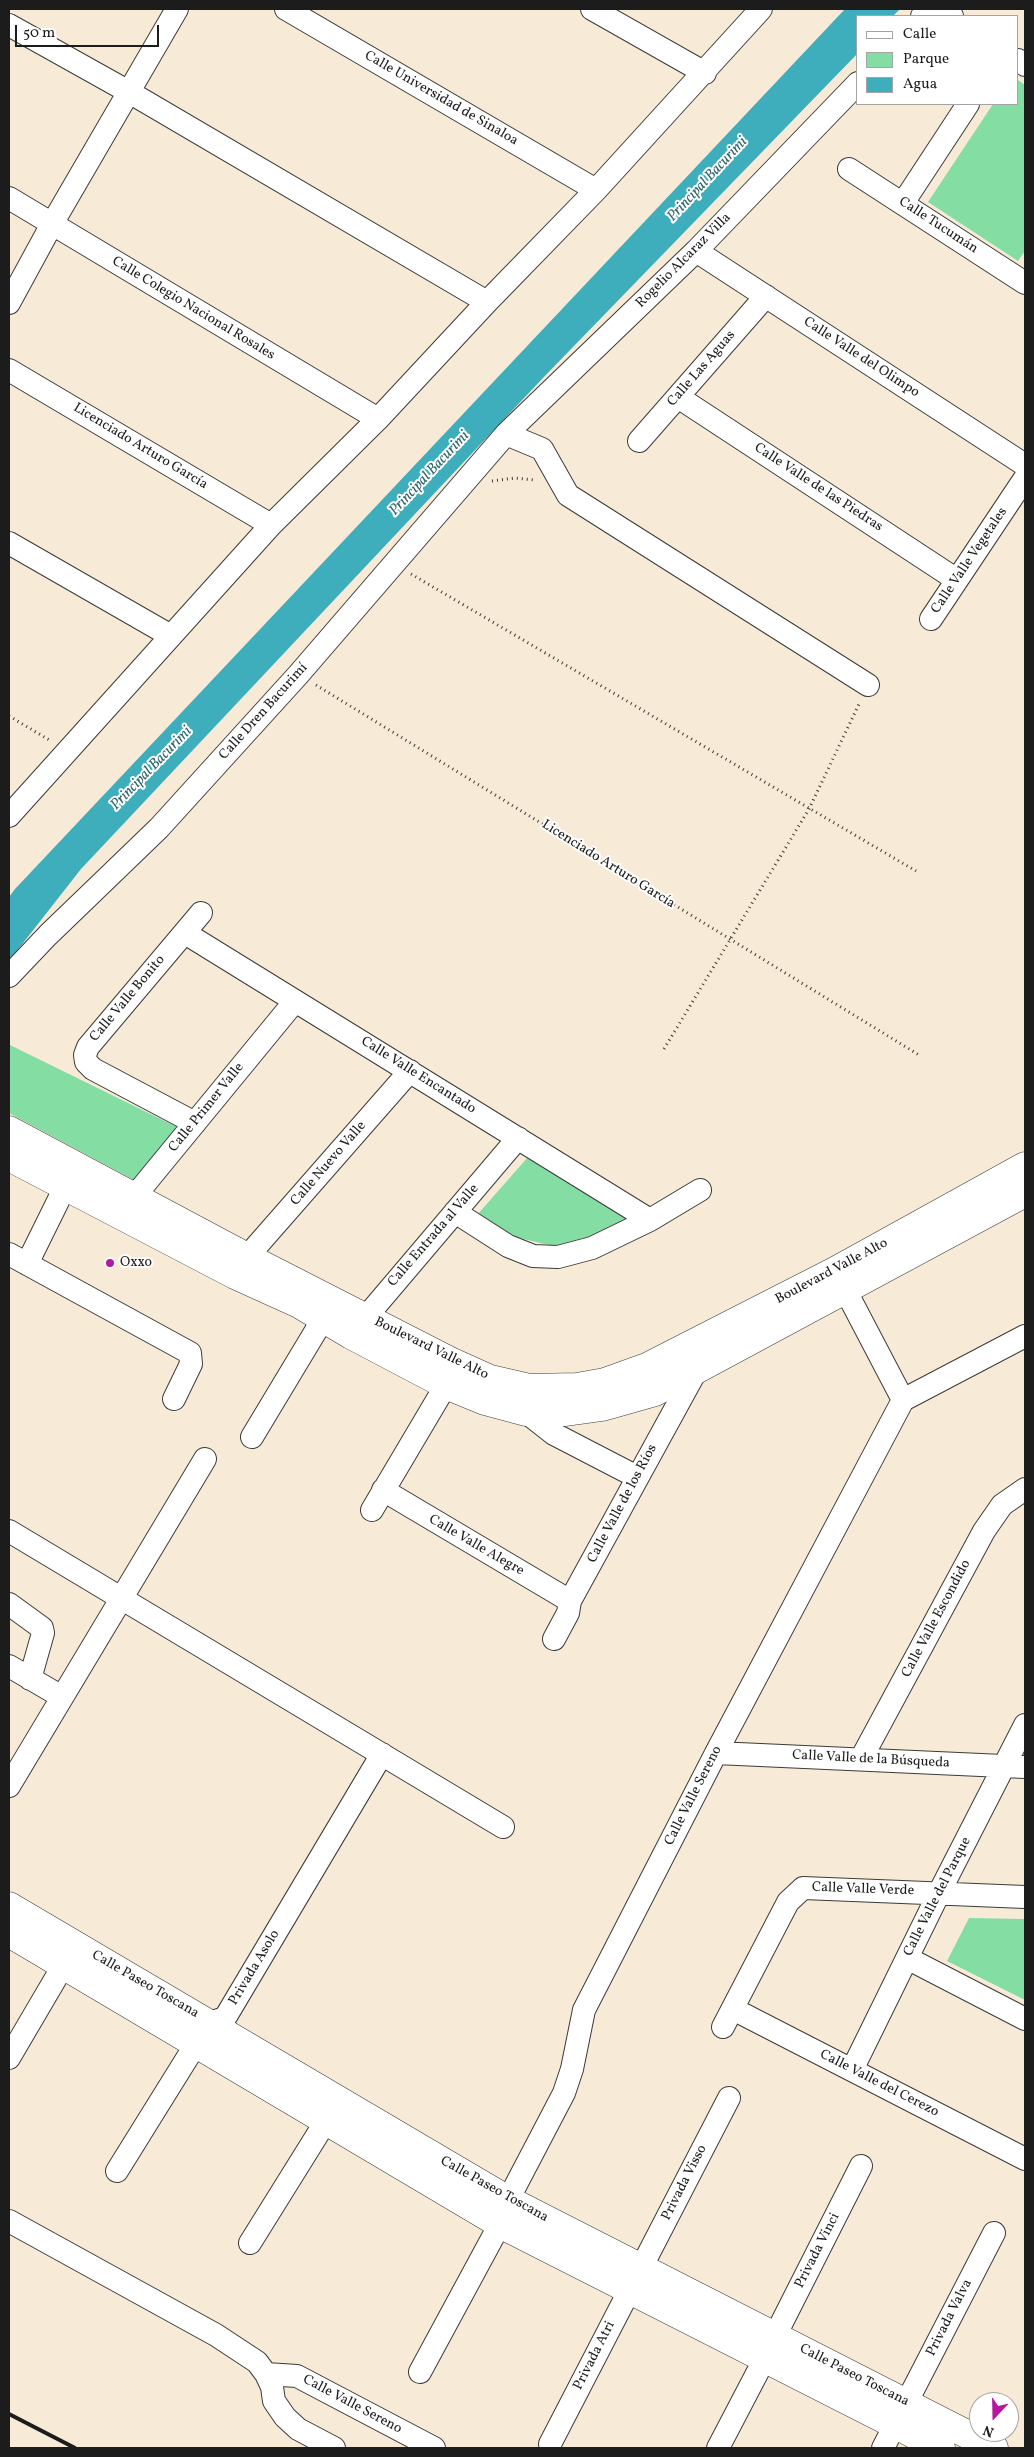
<!DOCTYPE html>
<meta charset="utf-8">
<style>
body{margin:0}
#map{position:relative;width:1034px;height:2457px;overflow:hidden;background:#f7ebd8;font-family:Vollkorn,serif}
canvas{display:block}
.frame{position:absolute;inset:0;border:10px solid #1c1c1c;pointer-events:none}
.legend{position:absolute;left:856px;top:15px;width:162px;height:90px;box-sizing:border-box;background:#fff;border:1px solid #a4a4a4;margin:0;padding:6px 9px;list-style:none;font-size:15px;color:#1c1c1c}
.legend li{display:flex;align-items:center;gap:10px;height:25px}
.legend b{width:25px;border:1px solid #a4a4a4}
.north{position:absolute;left:969px;top:2392px;width:50px;height:50px;box-sizing:border-box;background:#fff;border:1px solid #a4a4a4;border-radius:50%;rotate:201deg;font-size:14px;font-weight:700;line-height:20px;text-align:center;color:#1c1c1c}
.north::after{content:'';display:block;margin:auto;width:18px;height:22px;background:#b5179e;clip-path:polygon(50% 0,100% 100%,50% 72%,0 100%)}
.scale{position:absolute;left:15px;top:25px;width:144px;height:22px;box-sizing:border-box;border:2px solid #1c1c1c;border-top:0;padding-left:6px;font-size:15px;line-height:18px;white-space:nowrap;color:#1c1c1c;-webkit-text-stroke:4px #fff;paint-order:stroke}
</style>
<div id="map">
<canvas width="1034" height="2457"></canvas>
<div class="frame"></div>
<ul class="legend">
<li><b style="height:6px;background:#fff"></b>Calle</li>
<li><b style="height:14px;background:#84dea3"></b>Parque</li>
<li><b style="height:14px;background:#3faebc"></b>Agua</li>
</ul>
<div class="north">N</div>
<div class="scale">50 m</div>
</div>
<script>
const context = document.querySelector('canvas').getContext('2d');
context.lineJoin = 'round';
function paint(path, color) {
  context.fillStyle = color;
  context.fill(path, 'evenodd');
}
function shape(rows) {
  const path = new Path2D();
  for (const r of rows) {
    path.moveTo(r[0], r[1]);
    for (let i = 2; i < r.length; i += 2) path.lineTo(r[i], r[i + 1]);
  }
  return path;
}
function strokePath(path, color, width, dash) {
  context.strokeStyle = color;
  context.lineWidth = width;
  context.lineCap = dash ? 'butt' : 'round';
  context.setLineDash(dash || []);
  context.stroke(path);
}
function write(font, color, halo, rows, align = 'center') {
  context.font = font + ' Vollkorn,serif';
  context.lineWidth = 4;
  context.setLineDash([]);
  context.textBaseline = 'middle';
  context.strokeStyle = halo;
  context.fillStyle = color;
  for (const [text, x, y, turn = 0] of rows) {
    context.save();
    context.translate(x, y);
    context.rotate((+turn || 0) * Math.PI / 180);
    context.textAlign = isNaN(turn) ? turn : align;
    if (halo) context.strokeText(text, 0, 0);
    context.fillText(text, 0, 0);
    context.restore();
  }
}
const green = shape([
 [1018,80,1025,85,1025,251,1018,261,928,202,993,104,1018,104],
 [10,1045,179,1128,134,1180,9,1113],
 [528,1157,631,1222,592,1243,553,1246,515,1237,477,1215],
 [969,1918,1025,1919,1025,2000,947,1961]
]);
const water = shape([
 [845,9,900,9,893,16,858,16,858,53,541,380,81,869,9,961,9,897,15,889]
]);
const path = shape([
 [492,481,515,478,535,480],
 [411,574,916,871],
 [316,685,919,1055],
 [9,716,51,741],
 [664,1049,809,809,860,702]
]);
const minor = shape([
 [286,9,596,190],
 [592,9,705,73],
 [941,9,952,16],
 [922,16,928,9],
 [9,25,129,92,487,302],
 [1018,60,1025,65],
 [849,169,1025,283],
 [9,198,378,419],
 [903,203,968,104],
 [696,251,1025,465],
 [9,303,52,224,177,9],
 [9,370,271,525],
 [678,397,957,580],
 [506,434,542,449,568,495,868,685],
 [639,441,766,296],
 [9,543,171,636],
 [931,619,1025,478],
 [9,816,271,525,378,419,487,302,596,190,761,9],
 [185,933,650,1220],
 [9,976,48,935,159,828,298,675,506,434,696,251,858,83],
 [195,1123,93,1069,86,1062,85,1055,88,1047,201,913],
 [125,1208,295,1001],
 [455,1212,508,1246,533,1256,558,1257,592,1248,650,1220,700,1190],
 [9,1254,190,1353,191,1364,174,1399],
 [247,1257,410,1071],
 [27,1264,65,1187],
 [837,1274,903,1400],
 [355,1330,518,1138],
 [526,1412,554,1434,637,1477],
 [252,1437,323,1319],
 [383,1490,570,1601],
 [372,1510,446,1385],
 [9,1531,503,1827],
 [9,1604,42,1628,43,1633,30,1679],
 [554,1639,568,1613,570,1601,696,1371],
 [9,1666,62,1697],
 [716,1753,1025,1767],
 [861,1759,984,1531,1002,1505,1025,1489],
 [9,1786,205,1459],
 [907,1958,1025,2019],
 [733,2009,1025,2159],
 [723,2027,788,1902,803,1888,1025,1897],
 [9,2058,63,1966],
 [852,2070,939,1893,1025,1725],
 [117,2171,209,2023,225,2018,382,1754],
 [508,2200,564,2093,572,2069,584,2010,716,1753,903,1400,1025,1336],
 [9,2221,216,2335,257,2362,266,2374,272,2387,274,2401,285,2417,298,2429,334,2448],
 [250,2243,326,2121],
 [775,2336,861,2166],
 [420,2372,500,2224],
 [266,2374,297,2376,434,2448],
 [550,2444,729,2098],
 [718,2448,765,2358],
 [883,2448,994,2233]
]);
const tertiary = shape([
 [9,1130,247,1257,450,1361,490,1379,529,1388,577,1387,605,1382,647,1367,835,1271,1025,1166],
 [9,1157,235,1275,299,1304,351,1335,446,1385,485,1401,526,1412,566,1412,602,1407,655,1392,1025,1193],
 [9,1906,508,2200,994,2448],
 [9,1933,500,2224,941,2448]
]);
const rail = shape([
 [9,2414,75,2448]
]);
const markers = [
 [110,1263,5,"#b5179e"]
];
const streetNames = [
 ["Calle Universidad de Sinaloa",441,99,30],
 ["Calle Tucumán",938,226,33],
 ["Rogelio Alcaraz Villa",684,261,-45],
 ["Calle Colegio Nacional Rosales",193,309,31],
 ["Calle Valle del Olimpo",861,358,33],
 ["Calle Las Aguas",702,369,-49],
 ["Licenciado Arturo García",140,447,31],
 ["Calle Valle de las Piedras",818,488,33],
 ["Calle Valle Vegetales",970,561,-56],
 ["Calle Dren Bacurimí",264,712,-48],
 ["Licenciado Arturo García",608,865,32],
 ["Calle Valle Bonito",128,999,-50],
 ["Calle Valle Encantado",418,1076,32],
 ["Calle Primer Valle",207,1108,-51],
 ["Calle Nuevo Valle",329,1164,-49],
 ["Calle Entrada al Valle",434,1236,-49],
 ["Boulevard Valle Alto",832,1272,-28],
 ["Boulevard Valle Alto",431,1349,26],
 ["Calle Valle de los Ríos",623,1504,-62],
 ["Calle Valle Alegre",476,1546,30],
 ["Calle Valle Escondido",937,1619,-62],
 ["Calle Valle de la Búsqueda",871,1760,3],
 ["Calle Valle Sereno",694,1796,-63],
 ["Calle Valle Verde",863,1890,2],
 ["Calle Valle del Parque",938,1897,-63],
 ["Privada Asolo",255,1968,-59],
 ["Calle Paseo Toscana",145,1985,30],
 ["Calle Valle del Cerezo",879,2084,27],
 ["Privada Visso",685,2183,-63],
 ["Calle Paseo Toscana",494,2190,29],
 ["Privada Vinci",818,2251,-63],
 ["Privada Valva",950,2318,-63],
 ["Privada Atri",595,2356,-63],
 ["Calle Paseo Toscana",854,2376,27],
 ["Calle Valle Sereno",352,2405,28]
];
const poiNames = [
 ["Oxxo",120,1263]
];
const waterNames = [
 ["Principal Bacurimi",708,180,-47],
 ["Principal Bacurimi",430,474,-47],
 ["Principal Bacurimi",152,769,-46]
];
paint(green, '#84dea3');
paint(water, '#3faebc');
strokePath(minor, '#3d3b38', 24);
strokePath(tertiary, '#3d3b38', 29);
strokePath(path, '#3d3b38', 3, [1, 4]);
strokePath(minor, '#fff', 22);
strokePath(tertiary, '#fff', 28);
strokePath(rail, '#1c1c1c', 4);
for (const [x, y, r, color] of markers) {
  const dot = new Path2D();
  dot.arc(x, y, r, 0, 2 * Math.PI);
  context.fillStyle = color;
  context.fill(dot);
  strokePath(dot, '#fff', 2);
}
write('14px', '#1c1c1c', '#fff', streetNames);
write('14px', '#1c1c1c', '#fff', poiNames, 'left');
write('italic 15px', '#2e656c', '#fff', waterNames);
</script>
